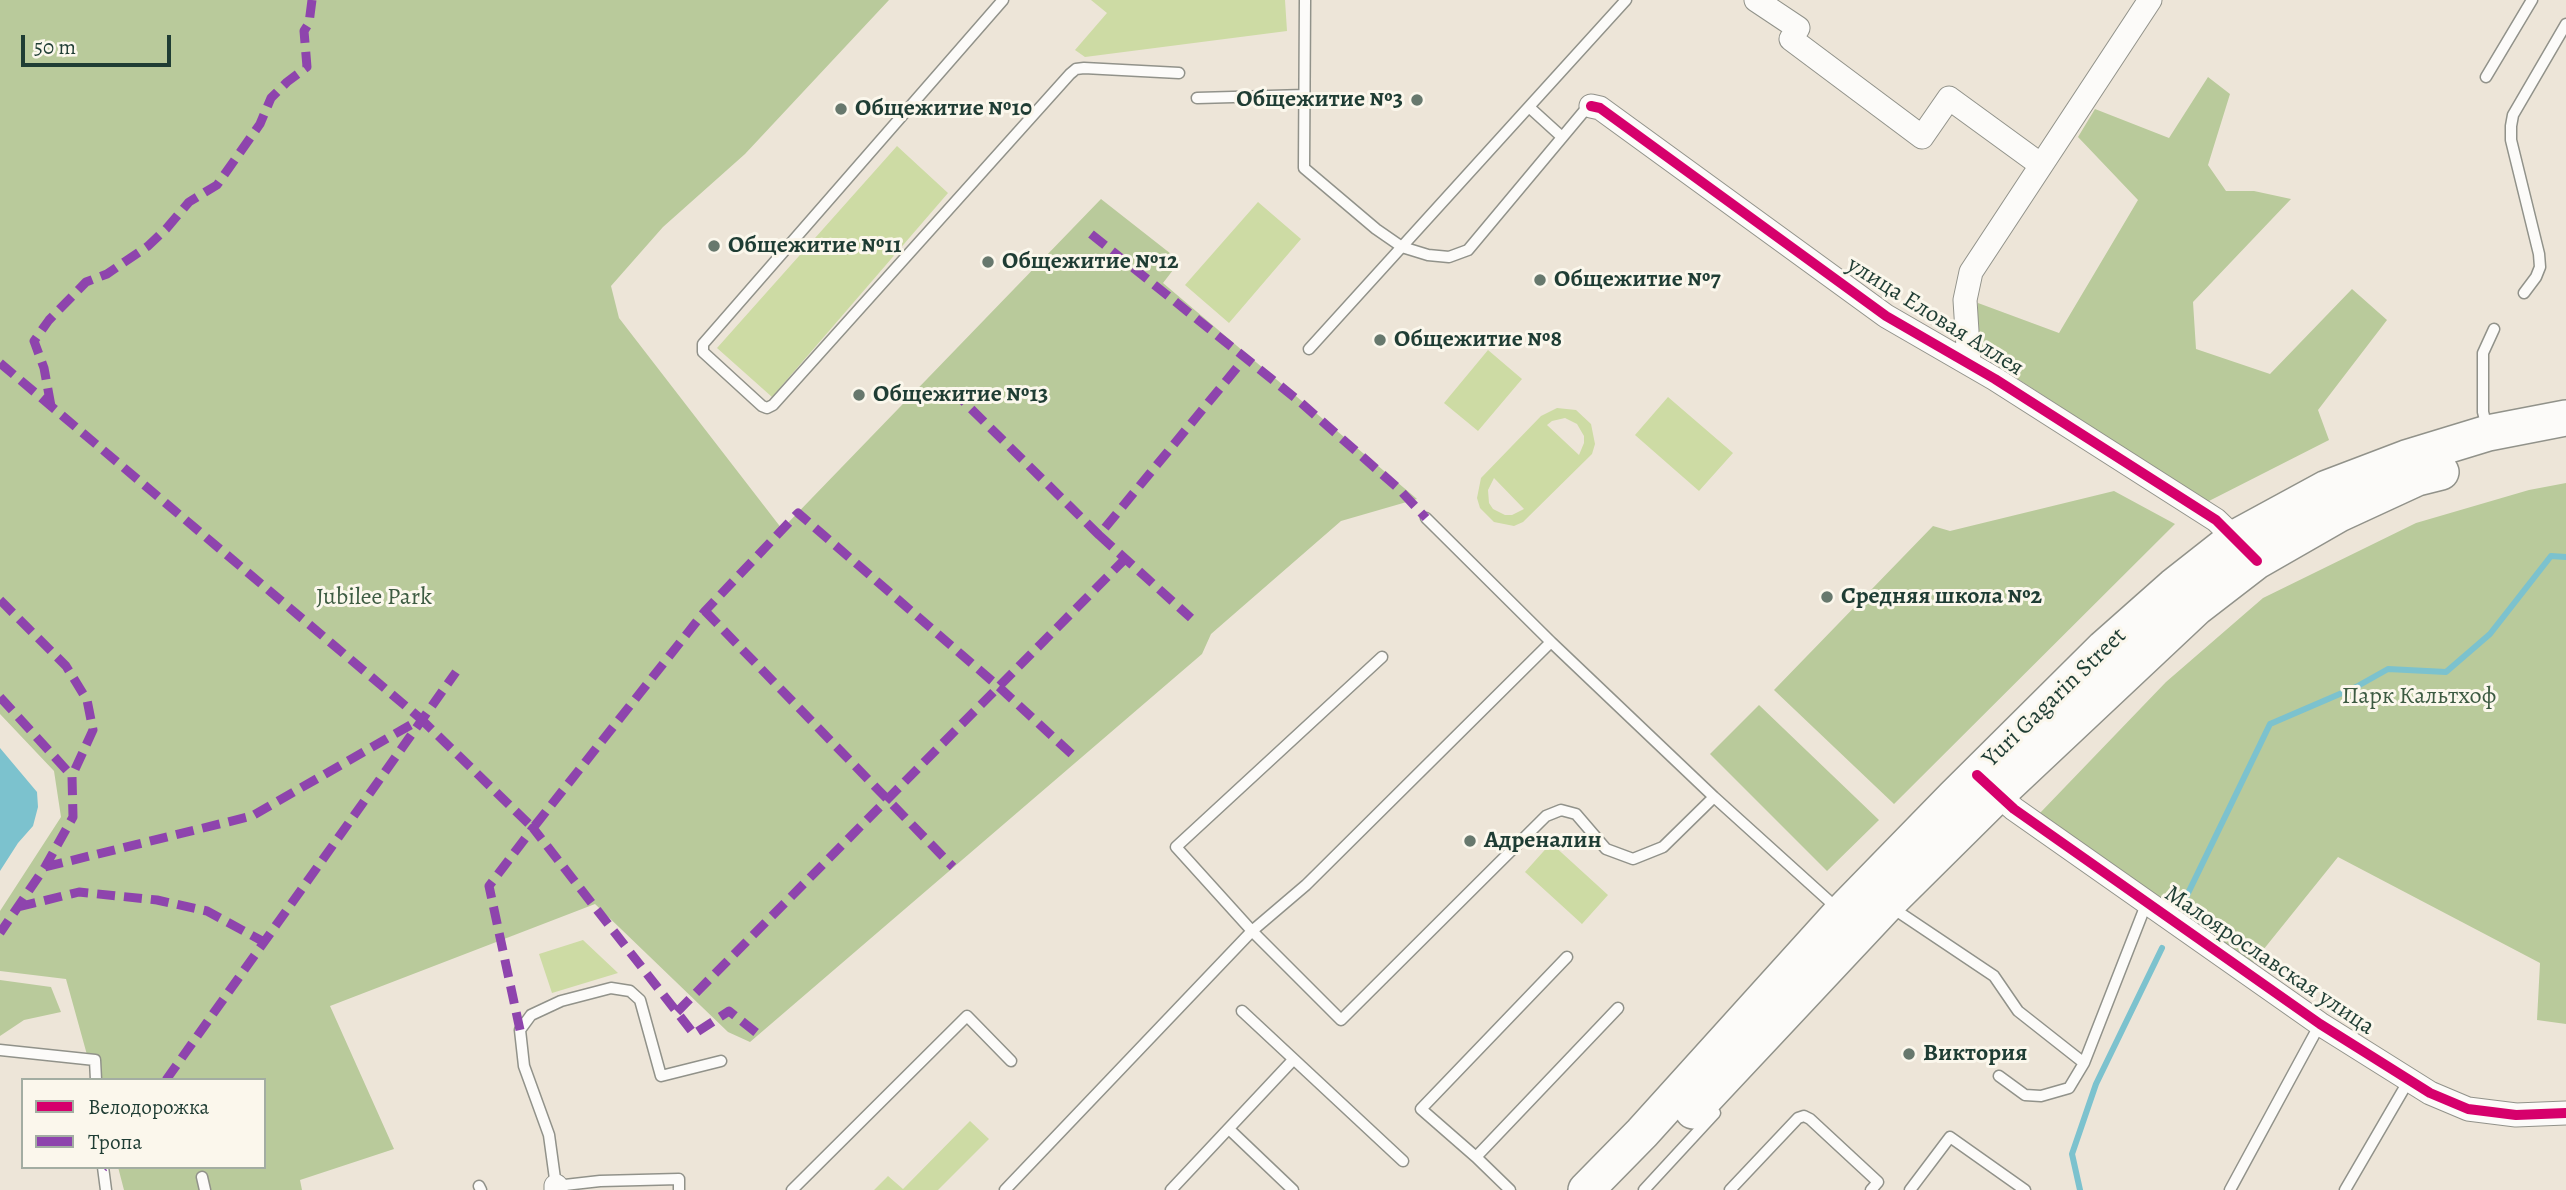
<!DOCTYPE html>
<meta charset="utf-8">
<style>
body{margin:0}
#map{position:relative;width:2566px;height:1190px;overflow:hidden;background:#ede5d8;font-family:Alegreya,serif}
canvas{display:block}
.legend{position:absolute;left:21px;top:1078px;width:245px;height:91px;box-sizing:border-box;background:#fbf7ec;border:2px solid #a3ada2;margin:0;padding:9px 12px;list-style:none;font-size:21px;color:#1f3d34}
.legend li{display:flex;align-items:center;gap:14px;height:35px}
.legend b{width:35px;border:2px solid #a3ada2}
.scale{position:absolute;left:21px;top:35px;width:150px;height:32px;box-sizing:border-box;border:4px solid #1f3d34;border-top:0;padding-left:9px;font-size:21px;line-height:24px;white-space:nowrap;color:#1f3d34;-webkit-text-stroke:5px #fbf7ec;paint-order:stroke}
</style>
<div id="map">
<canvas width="2566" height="1190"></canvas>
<ul class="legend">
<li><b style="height:9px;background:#d6006c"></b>Велодорожка</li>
<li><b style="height:9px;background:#8e44ad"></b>Тропа</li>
</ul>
<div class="scale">50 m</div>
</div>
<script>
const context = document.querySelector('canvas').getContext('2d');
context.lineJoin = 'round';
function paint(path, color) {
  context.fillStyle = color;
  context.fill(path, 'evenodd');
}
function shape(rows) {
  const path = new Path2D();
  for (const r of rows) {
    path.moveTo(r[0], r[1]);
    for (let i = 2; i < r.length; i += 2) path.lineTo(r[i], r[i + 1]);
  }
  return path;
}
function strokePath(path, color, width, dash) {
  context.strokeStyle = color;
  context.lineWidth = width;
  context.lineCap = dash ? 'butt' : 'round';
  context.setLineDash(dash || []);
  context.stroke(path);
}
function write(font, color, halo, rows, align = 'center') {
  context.font = font + ' Alegreya,serif';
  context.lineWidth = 6;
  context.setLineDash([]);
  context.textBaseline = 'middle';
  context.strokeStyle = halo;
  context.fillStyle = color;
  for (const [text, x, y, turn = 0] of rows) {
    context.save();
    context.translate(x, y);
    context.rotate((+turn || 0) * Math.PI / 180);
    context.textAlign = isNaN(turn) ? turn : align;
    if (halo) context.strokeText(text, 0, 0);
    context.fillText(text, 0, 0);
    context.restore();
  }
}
const green = shape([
 [1091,0,1285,0,1287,31,1085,57,1075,50,1107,13],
 [897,146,948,193,772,397,717,348],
 [1258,202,1301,239,1229,323,1185,285],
 [1488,350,1522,379,1478,431,1444,403],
 [1668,397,1733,453,1699,491,1635,435],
 [1557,408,1576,410,1591,424,1595,444,1592,454,1523,522,1514,526,1494,522,1480,508,1477,498,1481,478,1541,416],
 [1565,418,1577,424,1584,436,1584,443,1579,455,1547,425,1552,421],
 [1494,478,1524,509,1512,515,1505,515,1493,509,1489,503,1488,490],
 [1551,843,1608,895,1582,924,1525,872],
 [583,940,618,973,552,993,539,954],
 [970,1121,989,1139,938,1190,874,1190,888,1176,903,1189]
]);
const forest = shape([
 [0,0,889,0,745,154,663,227,611,286,619,318,782,529,1101,199,1180,261,1163,283,1417,499,1341,521,1211,634,1202,654,750,1042,728,1032,595,904,330,1006,394,1149,300,1180,302,1190,124,1190,118,1167,264,1167,264,1080,94,1080,66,979,0,971,0,911,61,817,54,771,0,714],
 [2208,77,2230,94,2208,165,2226,191,2254,191,2291,199,2193,302,2196,349,2270,374,2352,289,2387,320,2318,410,2329,440,2207,502,1978,353,1978,303,2059,333,2138,200,2078,137,2095,109,2169,138],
 [2566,483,2566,1024,2537,1020,2540,963,2338,857,2251,965,2040,813,2166,682,2263,598,2416,523,2529,490],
 [2114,491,2175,524,1894,804,1774,690,1933,526,1950,531],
 [1759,705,1879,820,1827,871,1710,754],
 [0,980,51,987,61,1012,24,1020,0,1036]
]);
const water = shape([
 [0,748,37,792,38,807,33,826,18,843,0,871]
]);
const stream = shape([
 [2176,918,2270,724,2356,687,2388,669,2446,672,2490,634,2551,556,2566,557],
 [2080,1190,2072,1154,2096,1084,2162,948]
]);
const service = shape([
 [1003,0,703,344,703,352,762,406,767,408,773,405,1070,74,1076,69,1084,68,1179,73],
 [1305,0,1304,168,1376,229,1402,247,1428,255,1449,257,1468,250,1585,110,1591,106],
 [2486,77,2532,0],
 [1197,98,1305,95],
 [1529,107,1562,137],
 [2524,293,2536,277,2540,267,2539,254,2511,140,2511,126,2513,115,2566,24],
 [1309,349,1626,0],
 [2487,427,2483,412,2483,353,2494,329],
 [1426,518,1551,642],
 [1382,657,1176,847,1252,931,1306,885,1551,642,1714,797,1828,900,1835,910],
 [1891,904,1900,913,1994,976,2018,1011,2084,1063,2069,1088,2041,1096,2025,1095,1999,1076],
 [1242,1011,1403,1161],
 [0,1050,95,1060,96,1080],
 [2084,1063,2147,902],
 [1230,1130,1293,1190],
 [1476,1157,1421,1109,1567,957],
 [103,1167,106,1190],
 [202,1177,205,1190],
 [479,1186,481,1190],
 [679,1190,679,1179,600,1181,556,1186,549,1135,524,1066,520,1030,531,1015,561,1001,611,988,630,991,640,1000,661,1076,721,1061],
 [792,1190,967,1016,1011,1061],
 [1005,1190,1252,931,1341,1020,1546,816,1561,810,1576,814,1606,849,1633,859,1663,847,1714,797],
 [1171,1190,1293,1060],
 [1510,1190,1476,1157,1618,1008],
 [1644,1190,1715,1113],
 [1730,1190,1798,1118,1804,1116,1810,1119,1878,1182,1871,1190],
 [1910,1190,1950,1137,2025,1190],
 [2230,1190,2320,1024],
 [2345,1190,2409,1080]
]);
const minor = shape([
 [1756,0,1798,28,1791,39,1922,137,1949,98,2041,165],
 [1591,106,1600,108,1886,316,1995,379,2216,520,2243,546],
 [1969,363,1965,300,1971,272,2150,0],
 [1989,787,2014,809,2320,1024,2430,1093,2468,1109,2516,1115,2566,1113],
 [556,1186,556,1190]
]);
const primary = shape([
 [1693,1111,1889,902,1997,795,2196,608,2257,561,2339,514,2417,478,2441,472],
 [1586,1190,1642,1133,1839,915,1954,797,2104,648,2174,586,2235,538,2327,488,2406,458,2488,433,2566,418]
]);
const quiet = shape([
 [1091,234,1299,401,1399,489,1426,518],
 [0,363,421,719],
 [952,390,1099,535,1245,358],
 [51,406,44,368,34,341,49,320,86,282,107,274,148,246,166,229,189,202,217,185,260,124,271,98,287,82,307,67,304,31,309,23,312,0],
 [1099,535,1191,618],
 [0,600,66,666,87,700,93,730,72,776],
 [705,611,953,867],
 [0,697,72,776,73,817,45,867,0,933],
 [45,867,252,816,421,719,533,828,705,611,798,513,999,687,1078,760],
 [18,907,79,892,157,900,207,911,264,942],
 [677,1012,1125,559],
 [520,1030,489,886,533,828,694,1034,729,1011,758,1034],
 [166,1080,456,672],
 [103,1168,104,1167]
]);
const cycleway = shape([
 [1591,106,1600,108,1886,316,1995,379,2216,520,2257,561],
 [1977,775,2014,809,2320,1024,2430,1093,2468,1109,2516,1115,2566,1113]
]);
const markers = [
 [1417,100,7,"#67786d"],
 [841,109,7,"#67786d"],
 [714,246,7,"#67786d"],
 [988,262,7,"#67786d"],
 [1540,280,7,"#67786d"],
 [1380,340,7,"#67786d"],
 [859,395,7,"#67786d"],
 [1827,597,7,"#67786d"],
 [1470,841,7,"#67786d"],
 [1909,1054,7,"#67786d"]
];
const poiNames = [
 ["Общежитие №3",1403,100,"right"],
 ["Общежитие №10",855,109],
 ["Общежитие №11",728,246],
 ["Общежитие №12",1002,262],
 ["Общежитие №7",1554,280],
 ["Общежитие №8",1394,340],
 ["Общежитие №13",873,395],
 ["Средняя школа №2",1841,597],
 ["Адреналин",1484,841],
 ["Виктория",1923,1054]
];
const streetNames = [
 ["улица Еловая Аллея",1935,317,32],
 ["Yuri Gagarin Street",2055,698,-44],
 ["Малоярославская улица",2269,961,34]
];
const parkNames = [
 ["Jubilee Park",374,598],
 ["Парк Кальтхоф",2419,697]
];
paint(green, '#cddba4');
paint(forest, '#b9ca9b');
paint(water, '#7cc2ce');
strokePath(stream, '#7cc2ce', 6);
strokePath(service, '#91928a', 13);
strokePath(minor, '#91928a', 25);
strokePath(primary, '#91928a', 38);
strokePath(service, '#fcfbf9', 10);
strokePath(minor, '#fcfbf9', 23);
strokePath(primary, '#fcfbf9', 35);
strokePath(quiet, '#8e44ad', 9, [18, 9]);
strokePath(cycleway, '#d6006c', 10);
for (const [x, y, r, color] of markers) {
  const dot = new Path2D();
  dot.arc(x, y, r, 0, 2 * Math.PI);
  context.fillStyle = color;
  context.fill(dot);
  strokePath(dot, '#fbf7ec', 2.5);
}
write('bold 24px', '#1f3d34', '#fbf7ec', poiNames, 'left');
write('24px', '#1f3d34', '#fbf7ec', streetNames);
write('24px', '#3d5b42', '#fbf7ec', parkNames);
</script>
